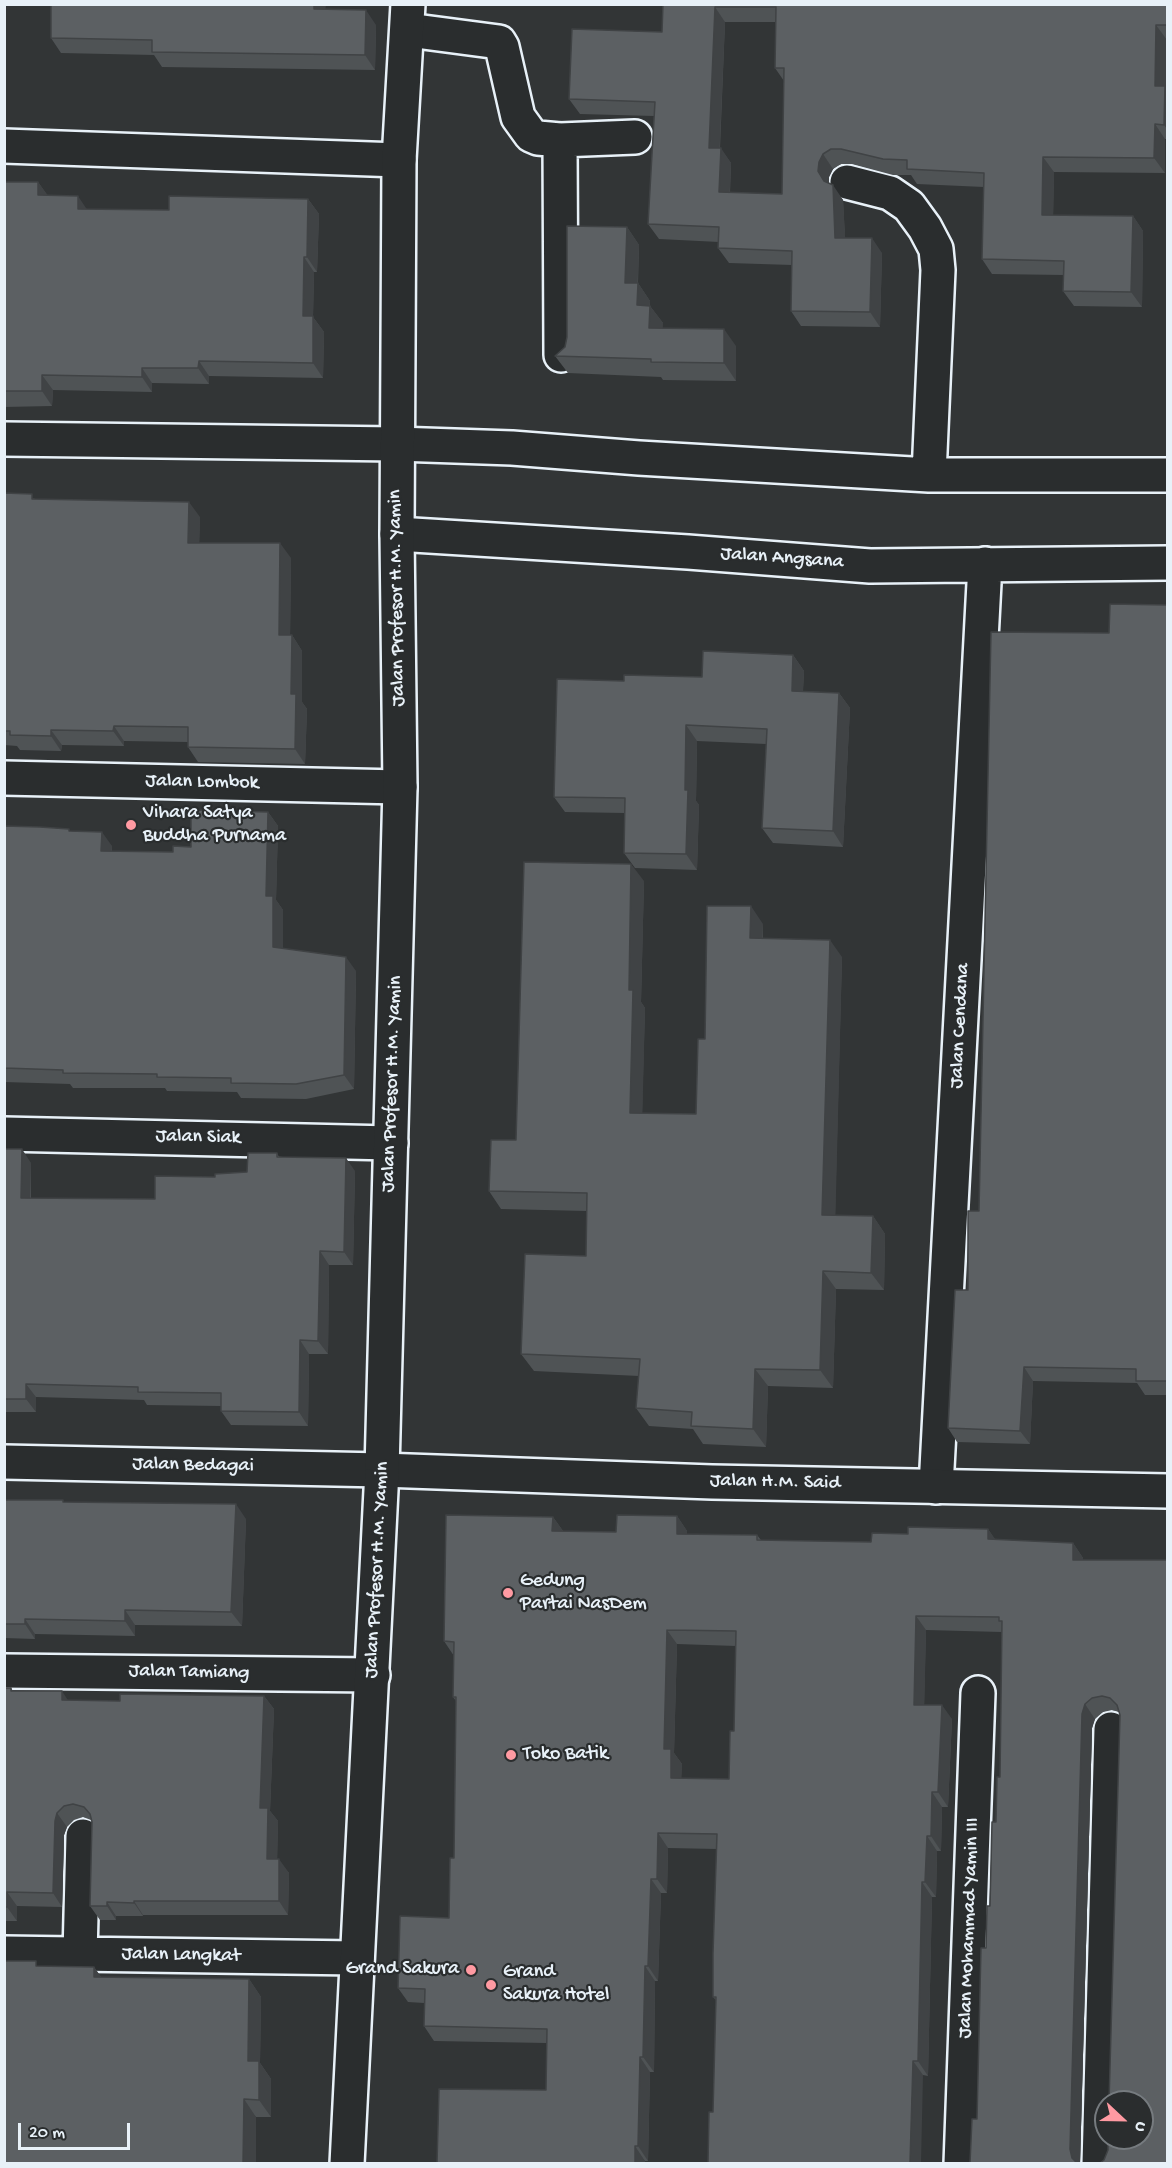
<!DOCTYPE html>
<style>
body{margin:0}
#map{position:relative;width:1172px;height:2168px;overflow:hidden;background:#323536;font-family:"Gochi Hand",sans-serif}
canvas{display:block}
.frame{position:absolute;inset:0;border:6px solid #e8f1f8;pointer-events:none}
.north{position:absolute;left:1094px;top:2090px;width:60px;height:60px;box-sizing:border-box;background:#2a2d2e;border:2px solid #767b7f;border-radius:50%;rotate:112deg;font-size:16px;font-weight:700;line-height:24px;text-align:center;color:#e8f1f8}
.north::after{content:'';display:block;margin:auto;width:21px;height:27px;background:#ff9aa2;clip-path:polygon(50% 0,100% 100%,50% 72%,0 100%)}
.scale{position:absolute;left:18px;top:2123px;width:112px;height:27px;box-sizing:border-box;border:3px solid #e8f1f8;border-top:0;padding-left:8px;font-size:18px;line-height:21px;white-space:nowrap;color:#e8f1f8;-webkit-text-stroke:4px #2a2d2e;paint-order:stroke}
</style>
<div id="map">
<canvas width="1172" height="2168"></canvas>
<div class="frame"></div>
<div class="north">U</div>
<div class="scale">20 m</div>
</div>
<script>
const context = document.querySelector('canvas').getContext('2d');
context.lineJoin = 'round';
function shape(rows) {
  const path = new Path2D();
  for (const r of rows) {
    path.moveTo(r[0], r[1]);
    for (let i = 2; i < r.length; i += 2) path.lineTo(r[i], r[i + 1]);
  }
  return path;
}
function strokePath(path, color, width, dash) {
  context.strokeStyle = color;
  context.lineWidth = width;
  context.lineCap = dash ? 'butt' : 'round';
  context.setLineDash(dash || []);
  context.stroke(path);
}
function paint(path, color) {
  context.fillStyle = color;
  context.fill(path, 'evenodd');
}
function write(font, color, halo, rows, align = 'center') {
  context.font = font + ' "Gochi Hand",sans-serif';
  context.lineWidth = 4.5;
  context.setLineDash([]);
  context.textBaseline = 'middle';
  context.strokeStyle = halo;
  context.fillStyle = color;
  for (const [text, x, y, turn = 0] of rows) {
    context.save();
    context.translate(x, y);
    context.rotate((+turn || 0) * Math.PI / 180);
    context.textAlign = isNaN(turn) ? turn : align;
    if (halo) context.strokeText(text, 0, 0);
    context.fillText(text, 0, 0);
    context.restore();
  }
}
const minor = shape([
 [408,30,499,42,502,47,518,117,531,135,538,138,560,140,635,137],
 [560,140,561,355],
 [4,146,399,160],
 [847,182,890,193,909,206,925,228,936,249,938,270,929,475],
 [4,439,397,444,512,448,639,458,929,475,1168,475],
 [397,534,688,552,870,566,1168,563],
 [4,778,400,787],
 [4,1134,391,1143],
 [936,1487,985,564],
 [4,1671,373,1675],
 [4,1953,357,1958],
 [80,1955,83,1836],
 [961,2164,978,1693],
 [1099,2164,1111,1729]
]);
const tertiary = shape([
 [4,1462,382,1470,712,1482,1168,1491]
]);
const primary = shape([
 [347,2164,382,1470,400,787,397,534,399,160,408,4]
]);
const wall = shape([
 [663,4,1167,4,1167,40,1166,87,1167,90,1167,139,1165,139,1165,173,1054,172,1053,215,1133,216,1143,231,1142,307,1074,306,1063,291,1064,275,992,274,982,259,984,187,917,184,911,175,893,175,852,164,841,164,833,169,829,177,829,183,843,200,845,238,882,253,880,327,801,326,791,311,792,265,729,263,718,248,719,242,659,239,648,224,654,116,580,114,569,99,662,32],
 [725,22,776,22,775,68,784,81,782,194,730,193,731,163,720,148],
 [325,10,376,25,375,70,162,67,154,55,61,53,51,38],
 [4,182,38,182,47,195,87,209,169,210,308,199,319,214,317,272,314,272,313,317,324,332,323,378,209,376,209,384,152,383,152,392,53,390,52,406,4,407],
 [627,227,639,245,638,283,650,301,650,306,663,323,662,328,736,346,736,381,663,380,661,377,568,373,555,356,565,347],
 [4,493,36,499,200,517,199,543,291,558,290,635,292,635,302,651,302,702,307,709,305,764,198,762,188,747,188,742,124,741,124,746,62,745,61,751,20,750,17,746,4,745],
 [1167,605,1167,1395,1145,1395,1137,1383,1033,1381,1030,1444,957,1442,948,1428,979,1211,1109,633],
 [793,655,804,671,803,691,839,693,850,708,843,847,773,843,762,828,766,744,697,741,696,801,699,805,697,870,635,868,624,853,625,813,565,812,554,797,624,681,702,677],
 [268,812,278,826,276,900,283,910,283,949,356,971,354,1089,306,1099,241,1098,237,1092,167,1091,165,1088,73,1088,70,1084,4,1082,4,826,70,831,112,846,112,852,173,852,191,847],
 [644,881,641,1002,645,1008,642,1113,696,1114,705,1039,763,924,763,938,842,957,835,1215,873,1216,885,1234,884,1290,836,1289,833,1388,768,1386,766,1447,703,1444,693,1429,649,1426,636,1408,639,1376,534,1371,521,1354,586,1256,587,1211,501,1209,489,1191,516,1140],
 [4,1149,31,1163,31,1198,155,1199,215,1177,247,1172,277,1153,279,1157,355,1171,353,1265,329,1265,328,1354,309,1354,308,1426,231,1425,221,1411,221,1406,147,1405,144,1400,36,1397,36,1412,4,1412],
 [4,1500,65,1502,246,1519,242,1626,135,1625,135,1636,35,1634,35,1639,4,1638],
 [677,1516,687,1531,687,1534,757,1535,761,1540,871,1542,908,1534,988,1529,995,1540,1073,1543,1083,1558,1083,1560,1167,1560,1167,2163,1104,2160,1108,2150,1120,1715,1119,1712,1112,1710,1103,1712,1095,1719,1092,1728,1080,2163,977,2119,986,1948,990,1906,996,1822,1000,1777,1002,1632,926,1630,924,1705,952,1719,948,1807,942,1807,941,1851,937,1851,936,1897,932,1897,928,2076,923,2075,713,2112,716,2000,713,1997,717,1849,668,1848,667,1893,661,1893,658,1981,655,1981,654,2072,650,2072,648,2161,645,2161,546,2090,547,2043,434,2041,424,2026,424,2003,408,2002,398,1988,449,1918,454,1858,456,1701,453,1697,454,1656,444,1641,553,1517,563,1531,616,1532],
 [677,1644,736,1646,734,1731,729,1779,681,1778,682,1764,674,1753],
 [4,1688,11,1688,13,1691,68,1700,120,1701,264,1696,274,1709,270,1811,278,1821,277,1859,289,1873,288,1915,143,1915,143,1916,116,1916,116,1920,100,1920,90,1906,92,1822,91,1820,83,1817,74,1820,67,1827,64,1835,62,1907,17,1906,17,1921,4,1921],
 [40,1966,94,1967,101,1977,249,1979,261,1997,260,2063,271,2079,271,2117,256,2117]
]);
const shadedWall = shape([
 [314,4,326,4,324,24,314,9],
 [715,7,725,22,719,163,709,148],
 [366,10,376,25,375,70,365,55],
 [1156,25,1167,40,1166,87,1167,90,1167,129,1164,125,1155,86],
 [1155,124,1165,139,1165,173,1154,158],
 [721,148,731,163,729,207,719,192],
 [823,154,833,169,829,177,829,186,833,185,843,200,846,253,835,238,824,181,818,171,819,162],
 [1043,157,1054,172,1053,230,1042,215],
 [38,182,49,197,38,195],
 [78,196,88,211,78,209],
 [308,199,319,214,317,272,307,257],
 [1133,216,1143,231,1142,307,1131,292],
 [627,227,639,245,637,300,625,283],
 [872,238,882,253,880,327,870,312],
 [304,257,314,272,313,317,324,332,323,378,313,363,303,316],
 [638,283,650,301,649,323,637,305],
 [650,306,663,323,662,346,649,328],
 [724,329,736,346,736,381,724,363],
 [199,361,209,376,209,384,198,368],
 [142,368,152,383,152,392,142,377],
 [42,375,53,390,52,406,42,391],
 [189,502,200,517,199,558,188,543],
 [280,543,291,558,290,650,279,635],
 [292,635,302,651,302,702,307,709,305,764,295,749,291,694],
 [793,655,804,671,802,706,792,691],
 [839,693,850,708,843,847,833,831],
 [686,725,697,741,696,801,699,805,697,870,686,854,685,790],
 [114,726,124,741,124,746,113,731],
 [51,730,62,745,61,751,51,736],
 [268,812,278,826,276,900,283,910,283,962,273,947,266,896],
 [102,832,112,846,111,866,101,851],
 [631,864,644,881,641,1002,645,1008,642,1131,630,1113,629,990],
 [751,906,763,924,762,955,750,938],
 [830,940,842,957,835,1233,822,1215],
 [346,957,356,971,354,1089,344,1075],
 [22,1149,31,1163,30,1212,21,1198],
 [346,1158,355,1171,353,1265,344,1252],
 [873,1216,885,1234,884,1290,871,1273],
 [320,1251,329,1265,328,1354,318,1341],
 [823,1271,836,1289,833,1388,820,1370],
 [300,1340,309,1354,308,1426,299,1412],
 [1024,1367,1033,1381,1030,1444,1020,1431],
 [755,1369,768,1386,766,1447,753,1429],
 [26,1384,36,1397,36,1412,26,1399],
 [236,1504,246,1519,242,1626,231,1612],
 [677,1516,687,1531,687,1548,677,1534],
 [553,1517,563,1531,552,1531],
 [988,1529,998,1543,988,1539],
 [1073,1543,1083,1558,1083,1575,1073,1560],
 [125,1610,135,1625,135,1636,125,1621],
 [916,1616,926,1630,924,1719,914,1705],
 [25,1619,35,1634,35,1639,25,1624],
 [667,1630,677,1644,674,1753,682,1764,681,1793,671,1778,664,1749],
 [62,1691,71,1705,62,1700],
 [264,1696,274,1709,270,1811,278,1821,277,1873,267,1859,260,1808],
 [1085,1704,1095,1719,1092,1728,1080,2163,1076,2163,1072,2158,1070,2149,1082,1714],
 [942,1705,952,1719,948,1807,938,1792],
 [932,1792,942,1807,941,1851,931,1836],
 [57,1813,67,1827,64,1835,62,1907,53,1893,55,1821],
 [658,1833,668,1848,667,1893,657,1879],
 [927,1836,937,1851,936,1897,925,1882],
 [279,1859,289,1873,288,1915,279,1901],
 [651,1879,661,1893,658,1981,648,1966],
 [922,1882,932,1897,928,2076,918,2061],
 [7,1892,17,1906,17,1921,7,1907],
 [134,1901,143,1915,143,1916,134,1903],
 [107,1902,116,1916,116,1920,107,1906],
 [645,1966,655,1981,654,2072,643,2057],
 [94,1967,106,1984,94,1977],
 [249,1979,261,1997,260,2063,271,2079,271,2117,259,2100,248,2061],
 [640,2057,650,2072,648,2161,638,2146],
 [913,2061,923,2075,921,2163,910,2163],
 [244,2099,256,2117,256,2163,243,2163],
 [635,2146,645,2161,645,2163,635,2163]
]);
const building = shape([
 [51,4,314,4,314,9,366,10,365,55,152,52,152,40,51,38,51,4],
 [663,4,1167,4,1167,25,1156,25,1155,86,1165,86,1164,125,1155,124,1154,158,1043,157,1042,215,1133,216,1131,292,1063,291,1064,261,982,259,984,173,907,169,907,160,883,159,841,149,831,149,823,154,819,162,818,171,824,181,833,185,835,238,872,238,870,312,791,311,792,251,718,248,719,227,648,224,655,102,569,99,572,29,662,32,663,4],
 [715,7,776,7,775,68,784,68,782,194,719,192,721,148,709,148,715,7],
 [4,182,38,182,38,195,78,196,78,209,169,210,169,196,308,199,307,257,304,257,303,316,313,316,313,363,199,361,198,368,142,368,142,377,42,375,42,391,4,391,4,182],
 [567,226,627,227,625,283,638,283,637,305,650,306,649,328,724,329,724,363,651,362,651,359,555,356,565,347,567,337,567,226],
 [4,493,32,494,32,499,189,502,188,543,280,543,279,635,292,635,291,694,296,694,295,749,188,747,188,727,114,726,113,731,51,730,51,736,10,735,10,731,4,731,4,493],
 [1110,604,1167,605,1167,1381,1136,1381,1136,1369,1024,1367,1020,1431,948,1428,955,1290,968,1290,968,1211,979,1211,991,632,1109,633,1110,604],
 [703,651,793,655,792,691,839,693,833,831,762,828,767,729,686,725,685,790,688,790,686,854,624,853,625,798,554,797,557,679,624,681,624,675,702,677,703,651],
 [191,810,268,812,266,896,273,896,273,947,346,957,344,1075,296,1084,231,1083,231,1078,157,1077,157,1074,63,1073,63,1070,4,1068,4,826,40,827,69,829,69,831,102,832,101,851,173,852,173,846,191,847,191,810],
 [524,862,631,864,629,990,633,990,630,1113,696,1114,698,1039,705,1039,707,906,751,906,750,938,830,940,822,1215,873,1216,871,1273,823,1271,820,1370,755,1369,753,1429,691,1426,692,1412,636,1408,640,1359,521,1354,525,1254,586,1256,587,1193,489,1191,491,1140,516,1140,524,862],
 [4,1149,22,1149,21,1198,155,1199,155,1176,215,1177,215,1174,247,1172,248,1153,277,1153,277,1157,346,1158,344,1252,320,1251,318,1341,300,1340,299,1412,221,1411,221,1393,138,1392,138,1387,26,1384,26,1399,4,1399,4,1149],
 [4,1500,63,1500,63,1502,236,1504,231,1612,125,1610,125,1621,25,1619,25,1624,4,1624,4,1500],
 [446,1515,553,1517,552,1531,616,1532,617,1515,677,1516,677,1534,757,1535,757,1540,871,1542,872,1533,908,1534,908,1527,988,1529,988,1539,1073,1543,1073,1560,1167,1560,1167,2163,1100,2163,1104,2160,1108,2150,1108,2138,1142,2138,1142,2102,1109,2102,1120,1715,1117,1705,1110,1698,1102,1696,1092,1698,1085,1704,1082,1714,1070,2149,1072,2158,1077,2163,970,2163,972,2119,977,2119,981,1948,986,1948,987,1906,990,1906,992,1822,996,1822,997,1777,1000,1777,1002,1621,999,1621,999,1617,916,1616,914,1705,942,1705,938,1792,932,1792,931,1836,927,1836,925,1882,922,1882,918,2061,913,2061,910,2163,708,2163,709,2112,713,2112,716,1997,713,1997,713,1953,717,1834,658,1833,657,1879,651,1879,648,1966,645,1966,643,2057,640,2057,638,2146,635,2146,635,2163,437,2163,439,2089,546,2090,547,2029,424,2026,425,1989,398,1988,400,1916,449,1918,450,1858,454,1858,456,1697,453,1697,454,1642,444,1641,446,1515],
 [667,1630,736,1631,734,1731,730,1731,729,1779,671,1778,671,1749,664,1749,667,1630],
 [4,1688,11,1688,11,1691,62,1691,62,1700,120,1701,120,1694,264,1696,260,1808,268,1808,267,1859,279,1859,279,1901,134,1901,134,1903,107,1902,107,1906,90,1906,92,1822,90,1814,84,1807,73,1804,64,1806,57,1813,55,1821,53,1893,7,1892,7,1907,4,1907,4,1688],
 [4,1961,36,1961,36,1966,94,1967,94,1977,249,1979,248,2061,259,2061,259,2100,244,2099,243,2163,4,2163,4,1961]
]);
const markers = [
 [131,825,6,"#ff9aa2"],
 [508,1593,6,"#ff9aa2"],
 [511,1755,6,"#ff9aa2"],
 [471,1970,6,"#ff9aa2"],
 [491,1985,6,"#ff9aa2"]
];
const streetNames = [
 ["Jalan Angsana",782,559,4],
 ["Jalan Profesor H.M. Yamin",398,598,-91],
 ["Jalan Lombok",202,783,1],
 ["Jalan Cendana",961,1026,-87],
 ["Jalan Profesor H.M. Yamin",393,1084,-88],
 ["Jalan Siak",198,1138,1],
 ["Jalan Bedagai",193,1466,1],
 ["Jalan H.M. Said",775,1483,1],
 ["Jalan Profesor H.M. Yamin",378,1570,-87],
 ["Jalan Tamiang",189,1673,1],
 ["Jalan Mohammad Yamin III",970,1928,-88],
 ["Jalan Langkat",181,1956,1]
];
const poiNames = [
 ["Vihara Satya",143,814],
 ["Buddha Purnama",143,837],
 ["Gedung",520,1582],
 ["Partai NasDem",520,1605],
 ["Toko Batik",523,1755],
 ["Grand Sakura",459,1970,"right"],
 ["Grand",503,1973],
 ["Sakura Hotel",503,1996]
];
strokePath(minor, '#e8f1f8', 38);
strokePath(tertiary, '#e8f1f8', 38);
strokePath(primary, '#e8f1f8', 38);
strokePath(minor, '#2a2d2e', 33);
strokePath(tertiary, '#2a2d2e', 33);
strokePath(primary, '#2a2d2e', 33);
paint(wall, '#4f5355');
paint(shadedWall, '#404345');
paint(building, '#5c6063');
strokePath(building, '#404345', 1.5);
for (const [x, y, r, color] of markers) {
  const dot = new Path2D();
  dot.arc(x, y, r, 0, 2 * Math.PI);
  context.fillStyle = color;
  context.fill(dot);
  strokePath(dot, '#2a2d2e', 2);
}
write('20px', '#e8f1f8', '#2a2d2e', streetNames);
write('20px', '#e8f1f8', '#2a2d2e', poiNames, 'left');
</script>
